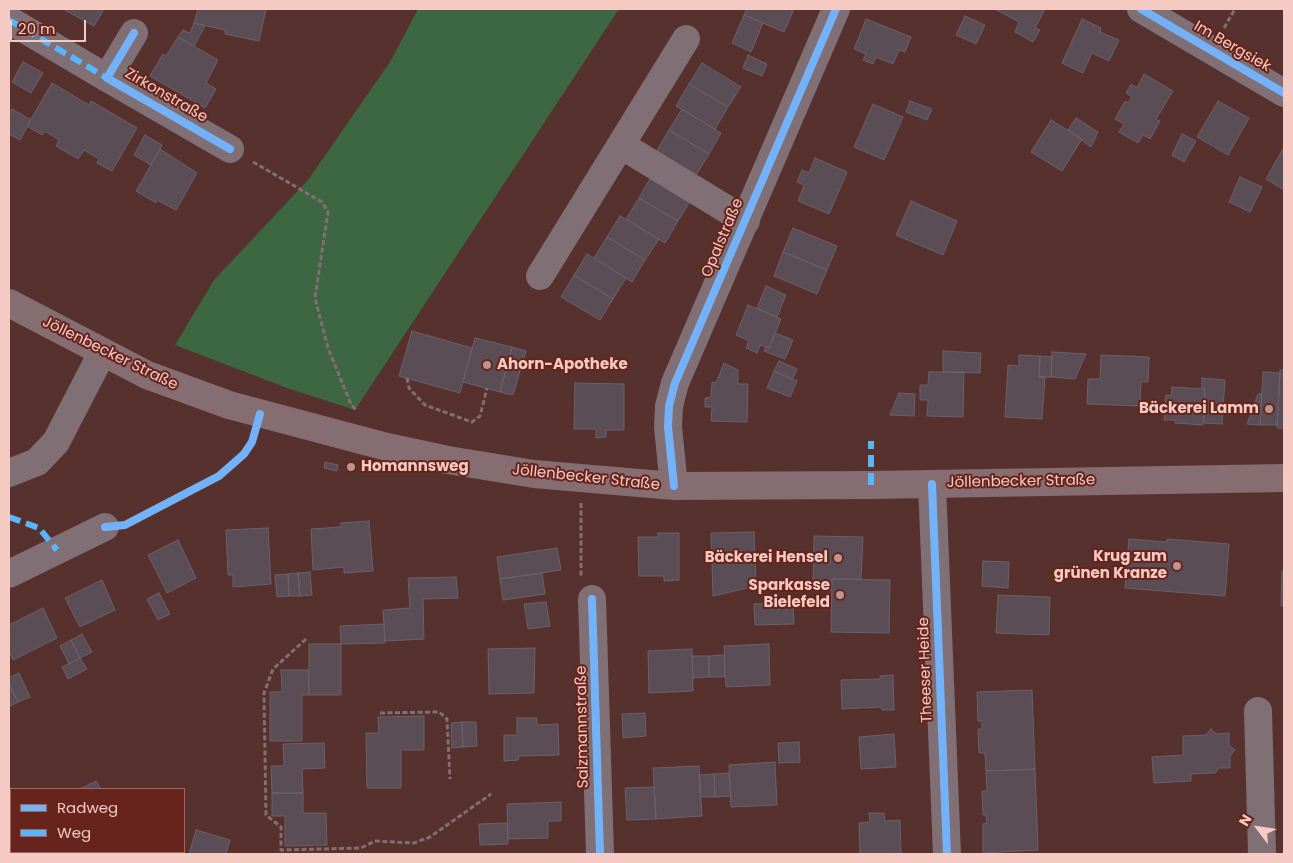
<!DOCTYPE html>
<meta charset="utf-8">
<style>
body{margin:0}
#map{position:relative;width:1293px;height:863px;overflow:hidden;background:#56312d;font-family:Poppins,sans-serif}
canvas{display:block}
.frame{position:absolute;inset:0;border:10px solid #f4cac3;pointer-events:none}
.legend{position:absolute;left:10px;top:788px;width:175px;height:65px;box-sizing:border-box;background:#67241c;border:1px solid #9f665f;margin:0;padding:6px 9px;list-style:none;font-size:15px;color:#f4cac3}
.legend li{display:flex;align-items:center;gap:10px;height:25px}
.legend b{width:25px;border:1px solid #9f665f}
.north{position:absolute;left:1233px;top:803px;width:50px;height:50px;-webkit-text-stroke:4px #67241c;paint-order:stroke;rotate:301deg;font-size:14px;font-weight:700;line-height:20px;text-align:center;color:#f4cac3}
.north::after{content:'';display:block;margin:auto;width:18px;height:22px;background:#f4cac3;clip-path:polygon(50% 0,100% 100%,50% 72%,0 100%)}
.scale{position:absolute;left:10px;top:20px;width:76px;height:22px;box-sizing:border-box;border:2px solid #f4cac3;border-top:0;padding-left:6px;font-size:15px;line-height:18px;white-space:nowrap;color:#f4cac3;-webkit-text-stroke:4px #67241c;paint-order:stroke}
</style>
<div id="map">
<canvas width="1293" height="863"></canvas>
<div class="frame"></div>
<ul class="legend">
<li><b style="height:6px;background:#73b2f8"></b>Radweg</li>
<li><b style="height:6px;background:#59b6f9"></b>Weg</li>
</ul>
<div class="north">N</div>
<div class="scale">20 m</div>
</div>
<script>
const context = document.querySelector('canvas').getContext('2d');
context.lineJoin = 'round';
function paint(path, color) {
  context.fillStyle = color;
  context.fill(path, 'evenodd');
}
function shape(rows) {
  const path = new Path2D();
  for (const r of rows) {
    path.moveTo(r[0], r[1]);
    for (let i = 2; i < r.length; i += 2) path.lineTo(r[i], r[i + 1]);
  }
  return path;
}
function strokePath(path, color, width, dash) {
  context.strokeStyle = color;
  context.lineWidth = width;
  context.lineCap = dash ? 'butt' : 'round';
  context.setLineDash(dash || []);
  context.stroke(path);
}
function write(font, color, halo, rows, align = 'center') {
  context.font = font + ' Poppins,sans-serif';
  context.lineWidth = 4;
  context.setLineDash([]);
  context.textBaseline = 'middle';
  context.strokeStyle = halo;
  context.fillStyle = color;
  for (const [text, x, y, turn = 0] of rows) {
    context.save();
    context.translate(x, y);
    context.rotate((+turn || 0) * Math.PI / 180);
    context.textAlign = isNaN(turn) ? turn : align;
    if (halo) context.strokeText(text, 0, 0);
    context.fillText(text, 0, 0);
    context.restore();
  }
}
const green = shape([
 [418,9,619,9,355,410,287,388,175,345,214,280,308,180,390,62]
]);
const building = shape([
 [63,9,104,9,94,26,63,9],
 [198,9,266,9,259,41,225,34,225,30,194,23,198,9],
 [747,9,794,9,784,32,744,15,747,9],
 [995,9,1045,9,1035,28,1040,30,1033,42,1015,32,1019,22,995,9],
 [744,15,763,23,751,52,732,43,744,15],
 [965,16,985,25,976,44,956,35,965,16],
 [866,19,911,37,905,52,899,50,893,64,876,57,873,64,863,60,866,54,854,49,866,19],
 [1082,19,1101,28,1100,32,1119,40,1109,61,1092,53,1083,73,1062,63,1082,19],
 [194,23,205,26,194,46,178,37,183,30,190,33,194,23],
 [178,37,218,60,206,83,216,89,205,108,150,76,163,54,166,56,178,37],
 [748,55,767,64,762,76,743,68,748,55],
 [23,62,43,73,31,93,12,82,23,62],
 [702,63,741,87,728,107,689,84,702,63],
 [1144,74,1173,91,1156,119,1160,121,1150,139,1143,135,1138,143,1119,132,1124,124,1115,119,1125,101,1128,103,1132,97,1126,93,1131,84,1137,88,1144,74],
 [52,83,89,105,91,101,137,128,112,171,97,163,99,159,84,150,78,159,56,146,59,140,45,131,42,135,27,126,52,83],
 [689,84,728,107,715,129,676,106,689,84],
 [910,101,932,109,927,120,906,112,910,101],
 [1218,101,1249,118,1228,155,1197,137,1218,101],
 [873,104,903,117,884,160,854,147,873,104],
 [12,109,31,120,20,140,9,134,9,115,12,109],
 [682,109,721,133,709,154,669,130,682,109],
 [1076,118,1098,132,1091,147,1068,130,1076,118],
 [1051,120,1082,139,1062,171,1031,152,1051,120],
 [669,130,709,154,696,175,656,152,669,130],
 [1182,134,1196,141,1184,162,1172,155,1182,134],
 [145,135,162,145,151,165,134,155,145,135],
 [1284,147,1284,190,1266,179,1284,147],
 [160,149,197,173,176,210,157,200,156,203,136,191,160,149],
 [815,158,847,172,829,214,798,201,804,185,797,182,802,170,809,173,815,158],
 [651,177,691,200,678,221,639,198,651,177],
 [1240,177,1262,187,1250,212,1229,202,1240,177],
 [639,198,678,221,665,243,626,219,639,198],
 [911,201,957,221,943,255,896,235,911,201],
 [620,216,659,239,645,260,607,237,620,216],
 [793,228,837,246,827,270,783,252,793,228],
 [607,237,645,260,632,282,594,258,607,237],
 [783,252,827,270,817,294,774,276,783,252],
 [587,254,626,278,613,299,574,275,587,254],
 [574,275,613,299,600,320,561,297,574,275],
 [766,286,786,295,777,317,757,308,766,286],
 [748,305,781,319,769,348,760,345,757,353,746,348,749,341,736,335,748,305],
 [412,331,472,348,460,393,399,376,412,331],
 [775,333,793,340,785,359,764,351,766,347,769,348,775,333],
 [475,338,512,347,500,392,463,382,475,338],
 [512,347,526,351,513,395,500,392,512,347],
 [943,351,981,353,980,373,943,372,943,351],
 [1052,352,1086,354,1075,379,1051,377,1052,352],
 [1019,355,1040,356,1039,377,1045,377,1042,419,1005,417,1008,365,1019,366,1019,355],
 [1101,355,1149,357,1148,382,1141,382,1140,406,1087,404,1088,379,1100,379,1101,355],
 [1040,356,1052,357,1051,377,1039,377,1040,356],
 [779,361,797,369,792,380,774,371,779,361],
 [724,363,738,370,738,384,748,384,747,422,711,421,712,407,705,407,705,398,711,397,712,382,716,383,724,363],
 [1280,370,1284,370,1284,428,1277,428,1280,370],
 [774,371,797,381,790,397,767,388,774,371],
 [929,372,964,372,963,417,927,416,928,400,920,400,920,385,928,385,929,372],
 [1263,372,1280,373,1277,425,1260,425,1263,372],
 [1202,378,1225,380,1222,424,1204,423,1205,389,1202,388,1202,378],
 [575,383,624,384,624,430,606,430,606,437,596,438,596,429,574,429,575,383],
 [1172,387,1205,389,1203,425,1175,423,1175,420,1164,420,1166,395,1171,396,1172,387],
 [899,393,915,394,914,416,890,415,899,393],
 [1262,393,1260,425,1247,424,1258,394,1262,393],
 [325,462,338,465,337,471,324,468,325,462],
 [369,521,373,571,344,573,344,567,313,570,311,529,341,527,341,523,369,521],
 [268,528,271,584,233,587,233,575,228,575,226,530,268,528],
 [754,532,756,586,713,596,711,533,754,532],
 [658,533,679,533,679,580,664,581,664,576,639,576,638,537,658,537,658,533],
 [814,536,863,537,861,579,832,579,831,590,813,589,814,536],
 [1129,539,1167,542,1167,539,1229,544,1225,596,1125,588,1129,539],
 [178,540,196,578,167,593,148,555,178,540],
 [557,548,561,570,500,579,497,557,557,548],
 [983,561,1009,562,1008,588,982,586,983,561],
 [1282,571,1284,571,1284,606,1281,606,1282,571],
 [310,572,312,595,300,596,298,573,310,572],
 [298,573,300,596,289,596,288,574,298,573],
 [542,573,545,594,503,600,500,579,542,573],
 [288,574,289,596,277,597,275,575,288,574],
 [456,577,458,598,423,599,424,639,385,641,383,610,410,608,408,578,456,577],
 [832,579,890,580,889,633,831,632,832,579],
 [102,580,115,610,80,627,65,598,102,580],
 [159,593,170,614,158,620,147,599,159,593],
 [998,595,1050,597,1049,635,996,633,998,595],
 [546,602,550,626,528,629,524,604,546,602],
 [793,603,794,624,755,625,754,604,793,603],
 [43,608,57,638,13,660,9,651,9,625,43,608],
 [384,624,385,643,341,644,340,626,384,624],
 [82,634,92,652,80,658,71,640,82,634],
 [71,640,80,658,69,664,60,646,71,640],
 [309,644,341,644,341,695,309,695,309,644],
 [769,644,770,685,726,687,724,646,769,644],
 [535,648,534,693,489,694,488,649,535,648],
 [692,649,693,691,649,693,648,651,692,649],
 [724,655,725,677,709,677,709,656,724,655],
 [692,656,709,656,709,677,693,678,692,656],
 [80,658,87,669,68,679,62,667,80,658],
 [281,670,308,670,309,695,302,695,302,741,270,741,270,692,282,692,281,670],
 [19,673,30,697,18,702,9,684,9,678,19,673],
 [893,675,894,710,882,710,881,707,842,709,841,680,880,679,880,676,893,675],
 [9,684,18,702,9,707,9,684],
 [1032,690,1035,769,986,771,985,753,979,753,978,729,982,729,982,721,978,721,977,692,1032,690],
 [645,713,646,736,623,738,622,714,645,713],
 [424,716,424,750,401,750,401,788,367,788,366,733,379,733,378,717,424,716],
 [517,718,537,718,537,725,558,724,559,755,519,756,518,760,504,761,504,735,517,735,517,718],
 [462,722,476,722,477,746,463,747,462,722],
 [462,722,463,747,452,748,451,723,462,722],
 [1211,729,1217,734,1229,733,1229,745,1235,750,1230,756,1230,768,1219,768,1215,773,1191,774,1191,781,1154,783,1152,757,1183,755,1183,736,1206,735,1211,729],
 [894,734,896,767,861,769,859,737,894,734],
 [799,742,800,762,779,763,778,743,799,742],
 [324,743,325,768,302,769,303,793,272,793,271,766,284,766,283,744,324,743],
 [775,762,777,805,731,807,729,765,775,762],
 [699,766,702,816,656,819,653,768,699,766],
 [1035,769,1038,850,983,853,983,824,987,823,986,815,983,815,982,791,987,791,986,771,1035,769],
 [729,773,731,796,715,797,714,774,729,773],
 [714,774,715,797,700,797,699,775,714,774],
 [96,781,101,789,80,789,96,781],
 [654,787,656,819,627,820,625,788,654,787],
 [272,793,303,793,303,813,326,813,327,845,285,846,285,816,272,816,272,793],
 [561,802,561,821,548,821,548,838,508,839,507,804,561,802],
 [869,813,884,813,885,821,900,820,901,853,860,854,859,823,870,822,869,813],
 [507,823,508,844,480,845,479,824,507,823],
 [196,830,230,840,226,854,189,854,196,830]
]);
const path = shape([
 [1224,28,1235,9],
 [253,162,322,202,328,212,315,298,328,348,351,404,356,410],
 [407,378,409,388,425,405,472,422,480,416,487,388],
 [581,503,581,576],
 [306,639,273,669,264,693,266,815,281,827,281,850,361,848,375,841,414,843,430,837,491,794],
 [380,713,439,712,447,719,450,779]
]);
const minor = shape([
 [1141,9,1284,93],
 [9,20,107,78],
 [134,33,107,78,230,149],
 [621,145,746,221],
 [540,276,686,39],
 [9,473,37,462,56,442,102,353],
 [932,484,947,854],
 [674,486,668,427,669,406,675,383,836,9],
 [9,574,105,527],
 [592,599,600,854],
 [1258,711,1262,854]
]);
const major = shape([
 [9,303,147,375,229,405,387,447,448,460,534,474,674,486,871,485,1284,478]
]);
const quiet = shape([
 [9,20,107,78],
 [871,485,871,441],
 [9,517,39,528,57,550]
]);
const cycleway = shape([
 [1141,9,1284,93],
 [134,33,107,78,230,149],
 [932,484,947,854],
 [674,486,668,427,669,406,675,383,836,9],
 [105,527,125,525,219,476,244,454,252,442,260,414],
 [592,599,600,854]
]);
const markers = [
 [487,365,5,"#bd948e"],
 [1269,409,5,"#bd948e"],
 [351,467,5,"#bd948e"],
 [838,558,5,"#bd948e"],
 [1177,566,5,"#bd948e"],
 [840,595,5,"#bd948e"]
];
const streetNames = [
 ["Im Bergsiek",1232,47,30],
 ["Zirkonstraße",166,96,30],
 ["Opalstraße",723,238,-67],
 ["Jöllenbecker Straße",110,354,26],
 ["Jöllenbecker Straße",586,478,6],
 ["Jöllenbecker Straße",1021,482,-1],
 ["Theeser Heide",926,670,-92],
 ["Salzmannstraße",583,727,-91]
];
const poiNames = [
 ["Ahorn-Apotheke",497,365,"left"],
 ["Bäckerei Lamm",1259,409],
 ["Homannsweg",361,467,"left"],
 ["Krug zum",1167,557],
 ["grünen Kranze",1167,574],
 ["Bäckerei Hensel",828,558],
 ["Sparkasse",830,586],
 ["Bielefeld",830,603]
];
paint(green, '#3d6743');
paint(building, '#5b4d55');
strokePath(building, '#6d606b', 1);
strokePath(path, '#836e70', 3, [5, 2.5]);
strokePath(minor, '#806f74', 28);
strokePath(major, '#856d71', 28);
strokePath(quiet, '#59b6f9', 6, [12, 6]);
strokePath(cycleway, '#73b2f8', 8);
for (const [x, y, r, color] of markers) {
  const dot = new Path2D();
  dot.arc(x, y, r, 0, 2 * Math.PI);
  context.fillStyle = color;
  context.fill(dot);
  strokePath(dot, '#67241c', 2);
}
write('15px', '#f4cac3', '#67241c', streetNames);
write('bold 15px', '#f4cac3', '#67241c', poiNames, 'right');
</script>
